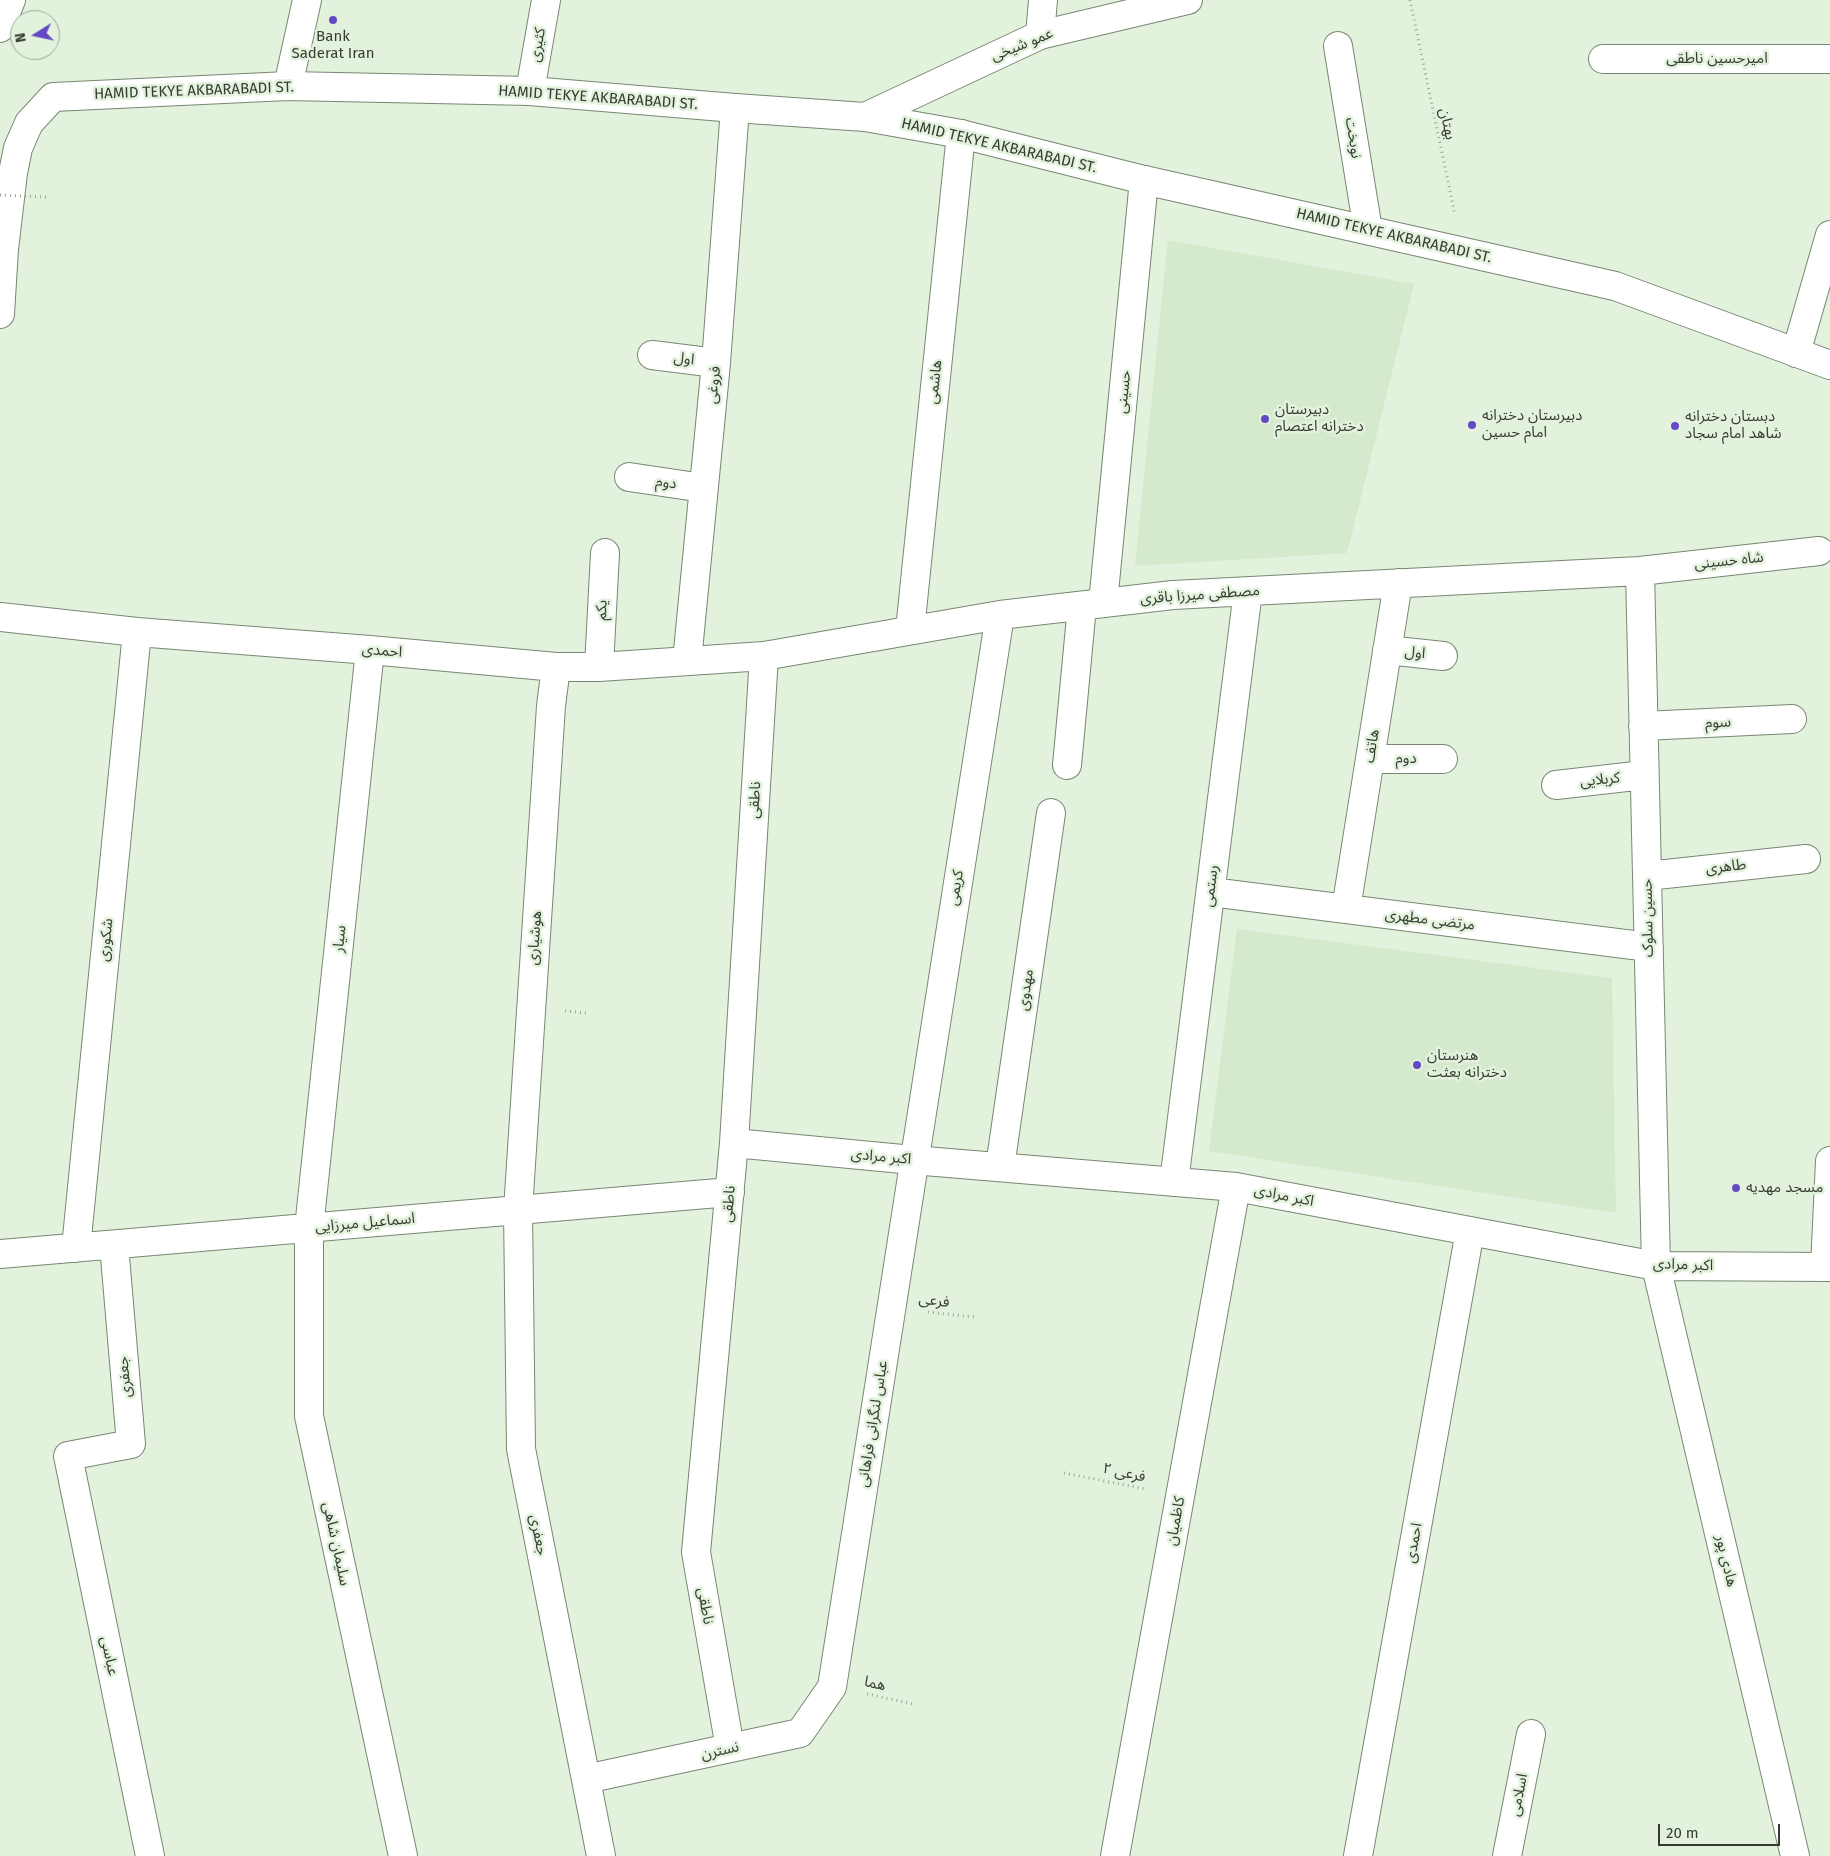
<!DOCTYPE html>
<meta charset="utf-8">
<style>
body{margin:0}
#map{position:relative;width:1830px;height:1856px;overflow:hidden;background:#e2f2dc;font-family:"Fira Sans",sans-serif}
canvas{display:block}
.north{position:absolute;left:10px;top:10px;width:50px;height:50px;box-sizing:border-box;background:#e2f2dc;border:1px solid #9da998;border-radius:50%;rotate:260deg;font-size:14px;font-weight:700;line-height:20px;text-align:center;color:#363c33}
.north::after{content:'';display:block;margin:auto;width:18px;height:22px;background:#634ac3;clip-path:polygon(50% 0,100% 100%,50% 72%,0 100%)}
.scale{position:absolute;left:1658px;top:1824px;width:122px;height:22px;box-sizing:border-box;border:2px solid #363c33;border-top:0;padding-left:6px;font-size:15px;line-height:18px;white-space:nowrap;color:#363c33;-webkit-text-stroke:4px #e2f2dc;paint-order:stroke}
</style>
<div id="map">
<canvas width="1830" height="1856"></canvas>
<div class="north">N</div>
<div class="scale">20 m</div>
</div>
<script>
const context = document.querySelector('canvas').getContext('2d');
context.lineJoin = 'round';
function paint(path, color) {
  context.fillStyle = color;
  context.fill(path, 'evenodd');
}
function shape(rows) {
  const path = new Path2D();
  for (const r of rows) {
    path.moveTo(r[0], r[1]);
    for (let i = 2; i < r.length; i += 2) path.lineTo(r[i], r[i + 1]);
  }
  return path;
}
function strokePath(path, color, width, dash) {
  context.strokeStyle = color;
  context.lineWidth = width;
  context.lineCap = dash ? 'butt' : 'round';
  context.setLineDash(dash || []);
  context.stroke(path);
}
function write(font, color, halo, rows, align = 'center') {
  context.font = font + ' "Fira Sans","Noto Sans Arabic",sans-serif';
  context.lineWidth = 5;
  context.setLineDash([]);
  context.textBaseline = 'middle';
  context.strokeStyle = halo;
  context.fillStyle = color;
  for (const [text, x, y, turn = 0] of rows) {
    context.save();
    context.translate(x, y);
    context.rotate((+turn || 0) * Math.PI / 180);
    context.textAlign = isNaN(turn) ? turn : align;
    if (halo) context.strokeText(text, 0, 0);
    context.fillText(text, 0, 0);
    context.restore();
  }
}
const built = shape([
 [1168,240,1414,284,1347,553,1135,566],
 [1237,929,1612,978,1616,1213,1209,1151]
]);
const path = shape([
 [1410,0,1455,215],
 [565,1011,586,1013],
 [928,1312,974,1317],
 [1064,1473,1145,1489],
 [867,1694,913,1704]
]);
const minor = shape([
 [1040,35,1043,0],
 [1338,46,1368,230],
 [1603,59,1830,59],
 [288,86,307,0],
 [530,91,546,0],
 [1796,353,1830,235],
 [652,355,716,363],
 [629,477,703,488],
 [1640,571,1656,1266,1795,1856],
 [1103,603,1144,180],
 [0,617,137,632,370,650,556,667,599,667,764,656,1000,615,1173,595,1640,571,1819,551],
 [910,630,961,134],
 [370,650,309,1228,309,1416,403,1856],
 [1387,650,1443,656],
 [687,661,716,363,735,108],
 [556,667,551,706,518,1210,521,1449,601,1856],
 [599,667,605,553],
 [1643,726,1792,719],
 [1370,759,1443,759],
 [1067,765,1082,606],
 [1556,785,1644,775],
 [1647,876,1806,859],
 [1211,892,1649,947],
 [1346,909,1398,583],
 [734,1143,913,1160,1236,1187,1656,1266,1830,1267],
 [1000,1167,1051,813],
 [1174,1182,1248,591],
 [114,1245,131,1444,68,1456,150,1856],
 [76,1248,137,632],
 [0,1254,730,1192],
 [1825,1267,1830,1161],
 [730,1748,696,1552,734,1143,764,656],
 [586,1779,800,1733,832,1687,1000,615],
 [1115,1856,1236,1187],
 [1358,1856,1470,1231],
 [1507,1856,1531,1734]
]);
const major = shape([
 [865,117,1040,35,1188,0],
 [0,314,4,249,13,173,18,148,29,123,53,97,288,86,530,91,735,108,865,117,961,134,1144,180,1615,286,1830,365]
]);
const highway = shape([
 [0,28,11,0]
]);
const pathBridge = shape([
 [0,195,47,197]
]);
const markers = [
 [333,20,5,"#634ac3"],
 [1265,419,5,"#634ac3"],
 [1472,425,5,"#634ac3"],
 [1675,426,5,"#634ac3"],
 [1417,1065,5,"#634ac3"],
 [1736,1188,5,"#634ac3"]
];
const poiNames = [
 ["Bank",333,37,"center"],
 ["Saderat Iran",333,54,"center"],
 ["دبیرستان",1275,410],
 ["دخترانه اعتصام",1275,427],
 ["دبیرستان دخترانه",1482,416],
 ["امام حسین",1482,433],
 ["دبستان دخترانه",1685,417],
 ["شاهد امام سجاد",1685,434],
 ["هنرستان",1427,1056],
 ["دخترانه بعثت",1427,1073],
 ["مسجد مهدیه",1746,1188]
];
const streetNames = [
 ["کثیری",538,45,-80],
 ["عمو شیخی",1022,45,-22],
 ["امیرحسین ناطقی",1717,59],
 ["HAMID TEKYE AKBARABADI ST.",194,91,-2],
 ["HAMID TEKYE AKBARABADI ST.",598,98,4],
 ["بهتان",1447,124,78],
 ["نوبخت",1353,138,81],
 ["HAMID TEKYE AKBARABADI ST.",999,146,13],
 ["HAMID TEKYE AKBARABADI ST.",1394,236,13],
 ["اول",684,359,7],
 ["هاشمی",935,382,-84],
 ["فروغی",714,385,-84],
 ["حسینی",1124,392,-84],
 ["دوم",666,483,8],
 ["شاه حسینی",1729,561,-6],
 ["مصطفی میرزا باقری",1200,595,-4],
 ["یکم",602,610,-87],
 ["احمدی",382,651,5],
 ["اول",1415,653,6],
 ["سوم",1718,723,-3],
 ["هاتف",1372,746,-81],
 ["دوم",1406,759],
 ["کربلایی",1600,780,-6],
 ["ناطقی",755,800,-87],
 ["طاهری",1726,867,-6],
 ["رستمی",1211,886,-83],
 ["کریمی",956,888,-81],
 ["حسین سلوک",1648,918,-91],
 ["مرتضی مطهری",1430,920,7],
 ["هوشیاری",535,938,-86],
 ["سیار",340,939,-84],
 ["شکوری",106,940,-84],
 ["مهدوی",1026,990,-82],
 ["اکبر مرادی",881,1157,5],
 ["اکبر مرادی",1284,1196,11],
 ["ناطقی",729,1204,-85],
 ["اسماعیل میرزایی",365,1223,-5],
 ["اکبر مرادی",1683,1265,2],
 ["فرعی",934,1301,7],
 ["جعفری",125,1377,-95],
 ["عباس لنگرانی فراهانی",873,1424,-81],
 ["فرعی ۲",1124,1473,12],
 ["کاظمیان",1176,1521,-80],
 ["جعفری",538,1535,79],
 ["احمدی",1414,1543,-80],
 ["سلیمان شاهی",336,1544,78],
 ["هادی پور",1726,1561,77],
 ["ناطقی",705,1606,80],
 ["عباسی",109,1656,78],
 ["هما",875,1684,12],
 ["نسترن",720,1751,-13],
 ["اسلامی",1519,1795,-79]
];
paint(built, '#d5e9cd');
strokePath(minor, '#788773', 30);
strokePath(major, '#788773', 30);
strokePath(highway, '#788773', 30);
strokePath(path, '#9ba797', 3, [1, 4]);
strokePath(minor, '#fff', 28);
strokePath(major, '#fff', 28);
strokePath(highway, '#fff', 28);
strokePath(pathBridge, '#9ba797', 3, [1, 4]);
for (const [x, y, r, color] of markers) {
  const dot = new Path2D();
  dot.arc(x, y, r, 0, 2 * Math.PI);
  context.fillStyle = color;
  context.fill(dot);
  strokePath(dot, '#e2f2dc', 2);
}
write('15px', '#363c33', '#e2f2dc', poiNames, 'left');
write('15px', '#363c33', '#e2f2dc', streetNames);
</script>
